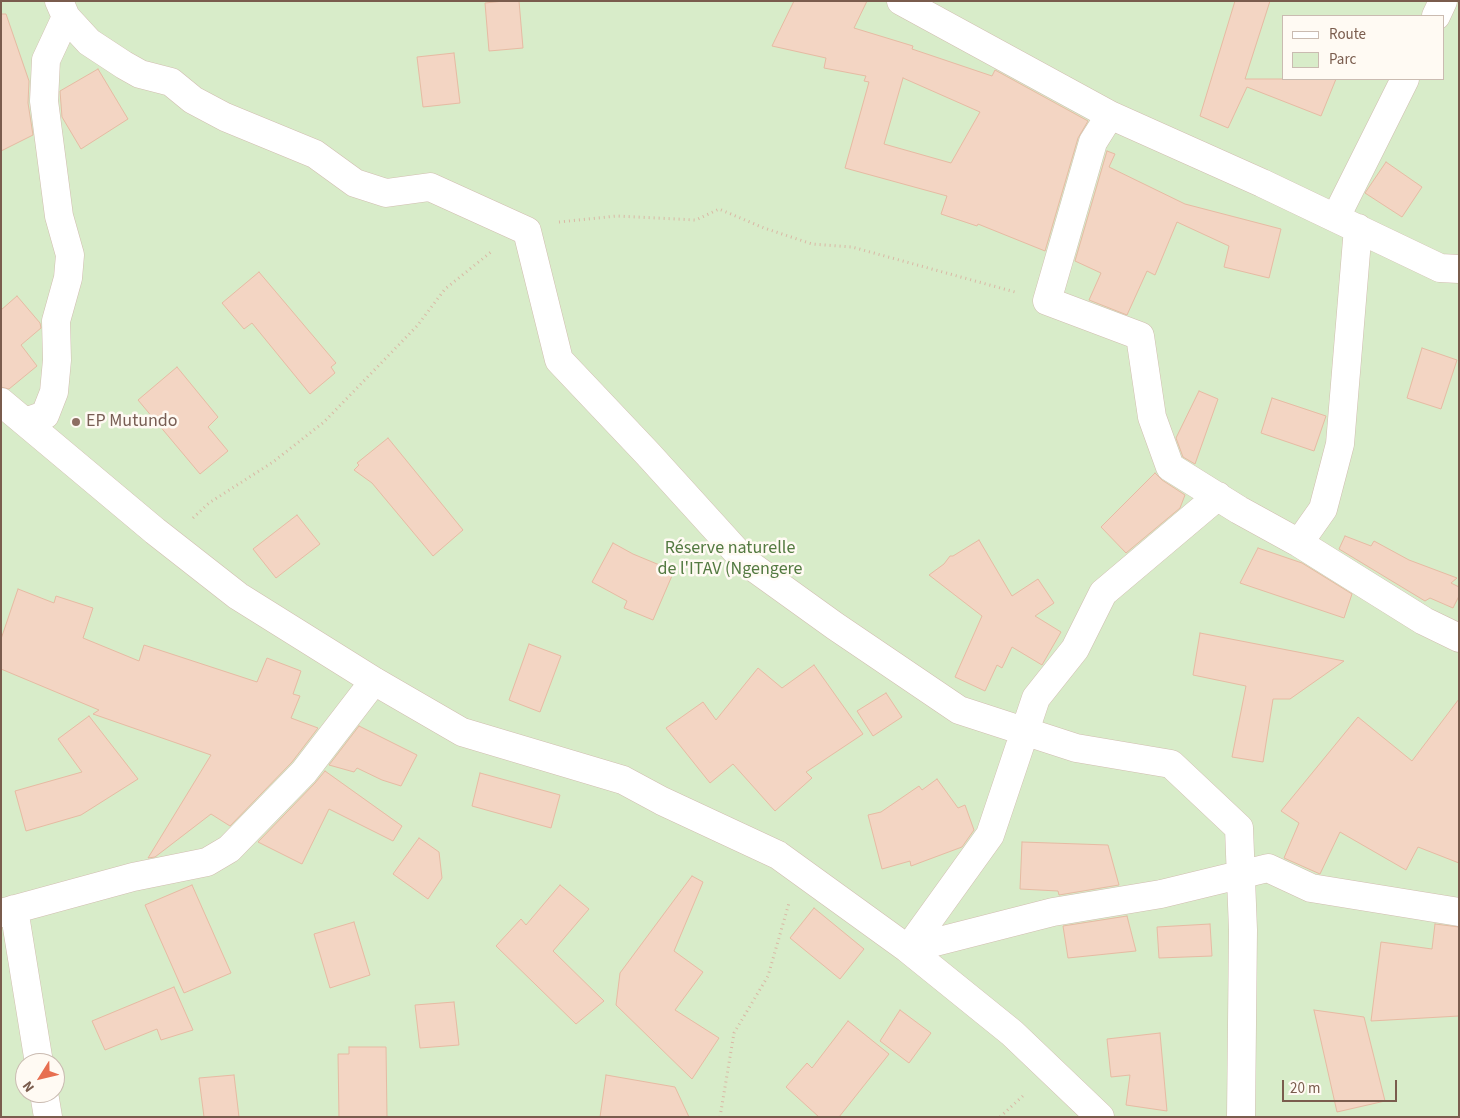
<!DOCTYPE html>
<meta charset="utf-8">
<style>
body{margin:0}
#map{position:relative;width:1460px;height:1118px;overflow:hidden;background:#fdf6ec;font-family:"Source Sans 3",sans-serif}
canvas{display:block}
.frame{position:absolute;inset:0;border:2px solid #7a5c4d;pointer-events:none}
.legend{position:absolute;left:1282px;top:15px;width:162px;height:65px;box-sizing:border-box;background:#fffaf3;border:1px solid #cabbb1;margin:0;padding:6px 9px;list-style:none;font-size:15px;color:#7a5c4d}
.legend li{display:flex;align-items:center;gap:10px;height:25px}
.legend b{width:25px;border:1px solid #cabbb1}
.north{position:absolute;left:15px;top:1053px;width:50px;height:50px;box-sizing:border-box;background:#fffaf3;border:1px solid #cabbb1;border-radius:50%;rotate:234deg;font-size:14px;font-weight:700;line-height:20px;text-align:center;color:#7a5c4d}
.north::after{content:'';display:block;margin:auto;width:18px;height:22px;background:#e76f51;clip-path:polygon(50% 0,100% 100%,50% 72%,0 100%)}
.scale{position:absolute;left:1282px;top:1080px;width:115px;height:22px;box-sizing:border-box;border:2px solid #7a5c4d;border-top:0;padding-left:6px;font-size:15px;line-height:18px;white-space:nowrap;color:#7a5c4d;-webkit-text-stroke:4px #fffaf3;paint-order:stroke}
</style>
<div id="map">
<canvas width="1460" height="1118"></canvas>
<div class="frame"></div>
<ul class="legend">
<li><b style="height:6px;background:#fff"></b>Route</li>
<li><b style="height:14px;background:#d8ecc9"></b>Parc</li>
</ul>
<div class="north">N</div>
<div class="scale">20 m</div>
</div>
<script>
const context = document.querySelector('canvas').getContext('2d');
context.lineJoin = 'round';
function paint(path, color) {
  context.fillStyle = color;
  context.fill(path, 'evenodd');
}
function shape(rows) {
  const path = new Path2D();
  for (const r of rows) {
    path.moveTo(r[0], r[1]);
    for (let i = 2; i < r.length; i += 2) path.lineTo(r[i], r[i + 1]);
  }
  return path;
}
function strokePath(path, color, width, dash) {
  context.strokeStyle = color;
  context.lineWidth = width;
  context.lineCap = dash ? 'butt' : 'round';
  context.setLineDash(dash || []);
  context.stroke(path);
}
function write(font, color, halo, rows, align = 'center') {
  context.font = font + ' "Source Sans 3",sans-serif';
  context.lineWidth = 5;
  context.setLineDash([]);
  context.textBaseline = 'middle';
  context.strokeStyle = halo;
  context.fillStyle = color;
  for (const [text, x, y, turn = 0] of rows) {
    context.save();
    context.translate(x, y);
    context.rotate((+turn || 0) * Math.PI / 180);
    context.textAlign = isNaN(turn) ? turn : align;
    if (halo) context.strokeText(text, 0, 0);
    context.fillText(text, 0, 0);
    context.restore();
  }
}
const green = shape([
 [1,1,1459,1,1459,1117,1,1117],
 [1284,16,1444,16,1444,79,1284,79],
 [25,1063,55,1063,55,1093,25,1093]
]);
const building = shape([
 [504,1,519,1,523,48,489,51,485,3,504,1],
 [794,1,867,1,854,28,913,46,912,49,992,76,995,70,1088,121,1078,138,1045,251,978,224,977,226,941,214,947,196,845,168,869,82,864,81,866,76,824,68,826,58,772,46,794,1],
 [903,78,980,112,951,163,884,144,903,78],
 [1235,1,1270,1,1245,79,1336,79,1321,116,1247,87,1228,128,1200,116,1235,1],
 [1,14,6,14,29,81,28,103,33,135,1,151,1,14],
 [454,53,460,103,423,107,417,57,454,53],
 [98,69,128,119,81,149,62,117,60,91,98,69],
 [1107,151,1115,154,1109,167,1185,204,1281,229,1269,278,1224,267,1229,246,1177,222,1155,275,1147,271,1127,315,1089,300,1101,273,1075,261,1107,151],
 [1386,162,1422,187,1402,217,1365,193,1386,162],
 [259,272,336,363,331,367,335,373,310,394,252,323,244,329,222,303,259,272],
 [17,296,40,323,41,328,21,345,37,366,9,389,1,387,1,310,17,296],
 [1422,348,1457,360,1441,409,1407,398,1422,348],
 [177,367,218,417,208,427,228,451,200,474,138,400,177,367],
 [1199,391,1218,399,1195,464,1183,457,1176,438,1199,391],
 [1272,398,1326,416,1314,451,1261,433,1272,398],
 [388,438,463,530,433,556,372,483,354,470,359,465,357,463,388,438],
 [1155,473,1162,480,1185,495,1180,508,1126,553,1101,527,1155,473],
 [297,515,320,544,276,578,253,549,297,515],
 [1345,536,1371,546,1374,541,1409,560,1457,578,1451,583,1459,587,1459,596,1453,608,1430,598,1425,601,1339,549,1345,536],
 [979,540,1012,596,1038,579,1054,603,1035,616,1061,632,1042,665,1012,647,1002,668,997,665,985,691,955,677,982,616,929,575,944,564,950,556,953,556,979,540],
 [613,543,633,554,674,571,653,620,624,608,627,601,592,582,613,543],
 [1258,548,1302,563,1352,594,1344,618,1240,583,1258,548],
 [18,589,54,603,56,596,93,608,83,638,139,661,144,645,257,682,267,658,301,671,293,694,300,696,291,718,318,728,292,762,230,826,211,814,155,857,148,858,211,755,93,714,99,710,1,669,1,639,18,589],
 [1200,633,1344,661,1290,699,1273,699,1263,762,1232,757,1246,686,1193,675,1200,633],
 [529,644,561,656,540,712,509,700,529,644],
 [814,665,863,734,806,772,812,778,775,811,733,764,710,783,666,728,703,702,716,720,758,668,782,688,814,665],
 [886,693,902,717,873,736,857,711,886,693],
 [1459,699,1459,863,1418,847,1406,870,1340,832,1320,874,1284,858,1299,823,1281,811,1358,717,1412,761,1459,699],
 [89,716,138,779,81,815,26,831,15,791,82,772,58,739,89,716],
 [359,726,417,755,401,786,382,780,357,768,354,772,329,765,359,726],
 [325,771,402,826,393,841,329,809,302,864,258,842,315,783,325,771],
 [480,773,560,795,551,828,472,806,480,773],
 [937,779,958,808,965,805,974,830,962,847,911,866,910,861,882,869,868,815,881,812,919,786,922,790,937,779],
 [419,838,439,852,442,878,428,899,393,874,419,838],
 [1022,842,1108,845,1119,885,1059,895,1058,891,1020,889,1022,842],
 [692,876,703,882,674,951,703,972,675,1010,719,1038,692,1079,616,1005,620,973,692,876],
 [192,885,231,973,184,993,145,905,192,885],
 [560,885,589,909,553,951,604,1001,576,1024,496,946,521,919,526,925,560,885],
 [814,908,864,949,840,979,790,938,814,908],
 [1127,916,1136,951,1068,958,1063,926,1127,916],
 [354,922,370,975,330,988,314,934,354,922],
 [1210,924,1212,956,1159,958,1157,927,1210,924],
 [1435,924,1459,927,1459,1016,1371,1021,1381,942,1432,949,1435,924],
 [174,987,193,1030,161,1040,157,1029,105,1050,92,1021,174,987],
 [454,1002,459,1045,420,1048,415,1005,454,1002],
 [900,1010,931,1033,909,1063,880,1041,900,1010],
 [1314,1010,1364,1017,1385,1101,1337,1112,1314,1010],
 [848,1021,889,1054,839,1117,819,1117,786,1087,807,1063,812,1068,848,1021],
 [1160,1033,1167,1111,1126,1105,1130,1075,1111,1077,1107,1039,1160,1033],
 [349,1047,386,1047,387,1117,339,1117,338,1054,349,1054,349,1047],
 [234,1075,239,1117,204,1117,199,1078,234,1075],
 [606,1075,675,1087,689,1117,600,1117,606,1075]
]);
const path = shape([
 [559,222,617,216,696,220,719,209,764,228,812,244,852,247,1015,292],
 [193,518,209,503,273,462,324,422,417,326,445,289,491,252],
 [720,1117,734,1033,768,976,789,903],
 [1000,1117,1025,1094]
]);
const minor = shape([
 [59,1,66,17,89,42,124,65,140,74,171,82,193,100,225,117,315,154,355,183,386,193,430,187,527,231,559,360,648,454,746,562,835,626,959,710,1076,748,1171,764,1239,828,1243,930,1241,1117],
 [901,1,1110,115,1262,183,1440,268,1459,269],
 [1436,16,1443,1],
 [1110,115,1093,142,1047,301,1140,336,1152,417,1170,467,1239,510,1299,543,1424,621,1459,638],
 [1336,217,1405,79],
 [1,402,155,531,238,596,374,681,462,732,623,780,662,801,778,855,908,949,1012,1033,1100,1117],
 [25,422,45,415,54,392,57,360,56,321,68,278,70,255,59,216,44,101,46,60,66,17],
 [1299,543,1323,509,1340,444,1358,228],
 [14,909,39,1063],
 [1,913,133,877,207,862,229,849,304,772,374,681],
 [908,949,1053,912,1161,894,1268,868,1311,888,1459,912],
 [908,949,990,835,1036,698,1075,649,1103,593,1218,496],
 [44,1093,48,1117]
]);
const markers = [
 [76,422,5,"#8d6e63"]
];
const educationNames = [
 ["EP Mutundo",86,422]
];
const parkNames = [
 ["Réserve naturelle",730,549],
 ["de l'ITAV (Ngengere",730,570]
];
paint(green, '#d8ecc9');
paint(building, '#f3d5c3');
strokePath(building, '#e6bba3', 1);
strokePath(minor, '#d1beb0', 29);
strokePath(path, '#d9b8a5', 3, [1, 4]);
strokePath(minor, '#fff', 28);
for (const [x, y, r, color] of markers) {
  const dot = new Path2D();
  dot.arc(x, y, r, 0, 2 * Math.PI);
  context.fillStyle = color;
  context.fill(dot);
  strokePath(dot, '#fffaf3', 2);
}
write('18px', '#785e54', '#fffaf3', educationNames, 'left');
write('18px', '#537a41', '#fffaf3', parkNames);
</script>
